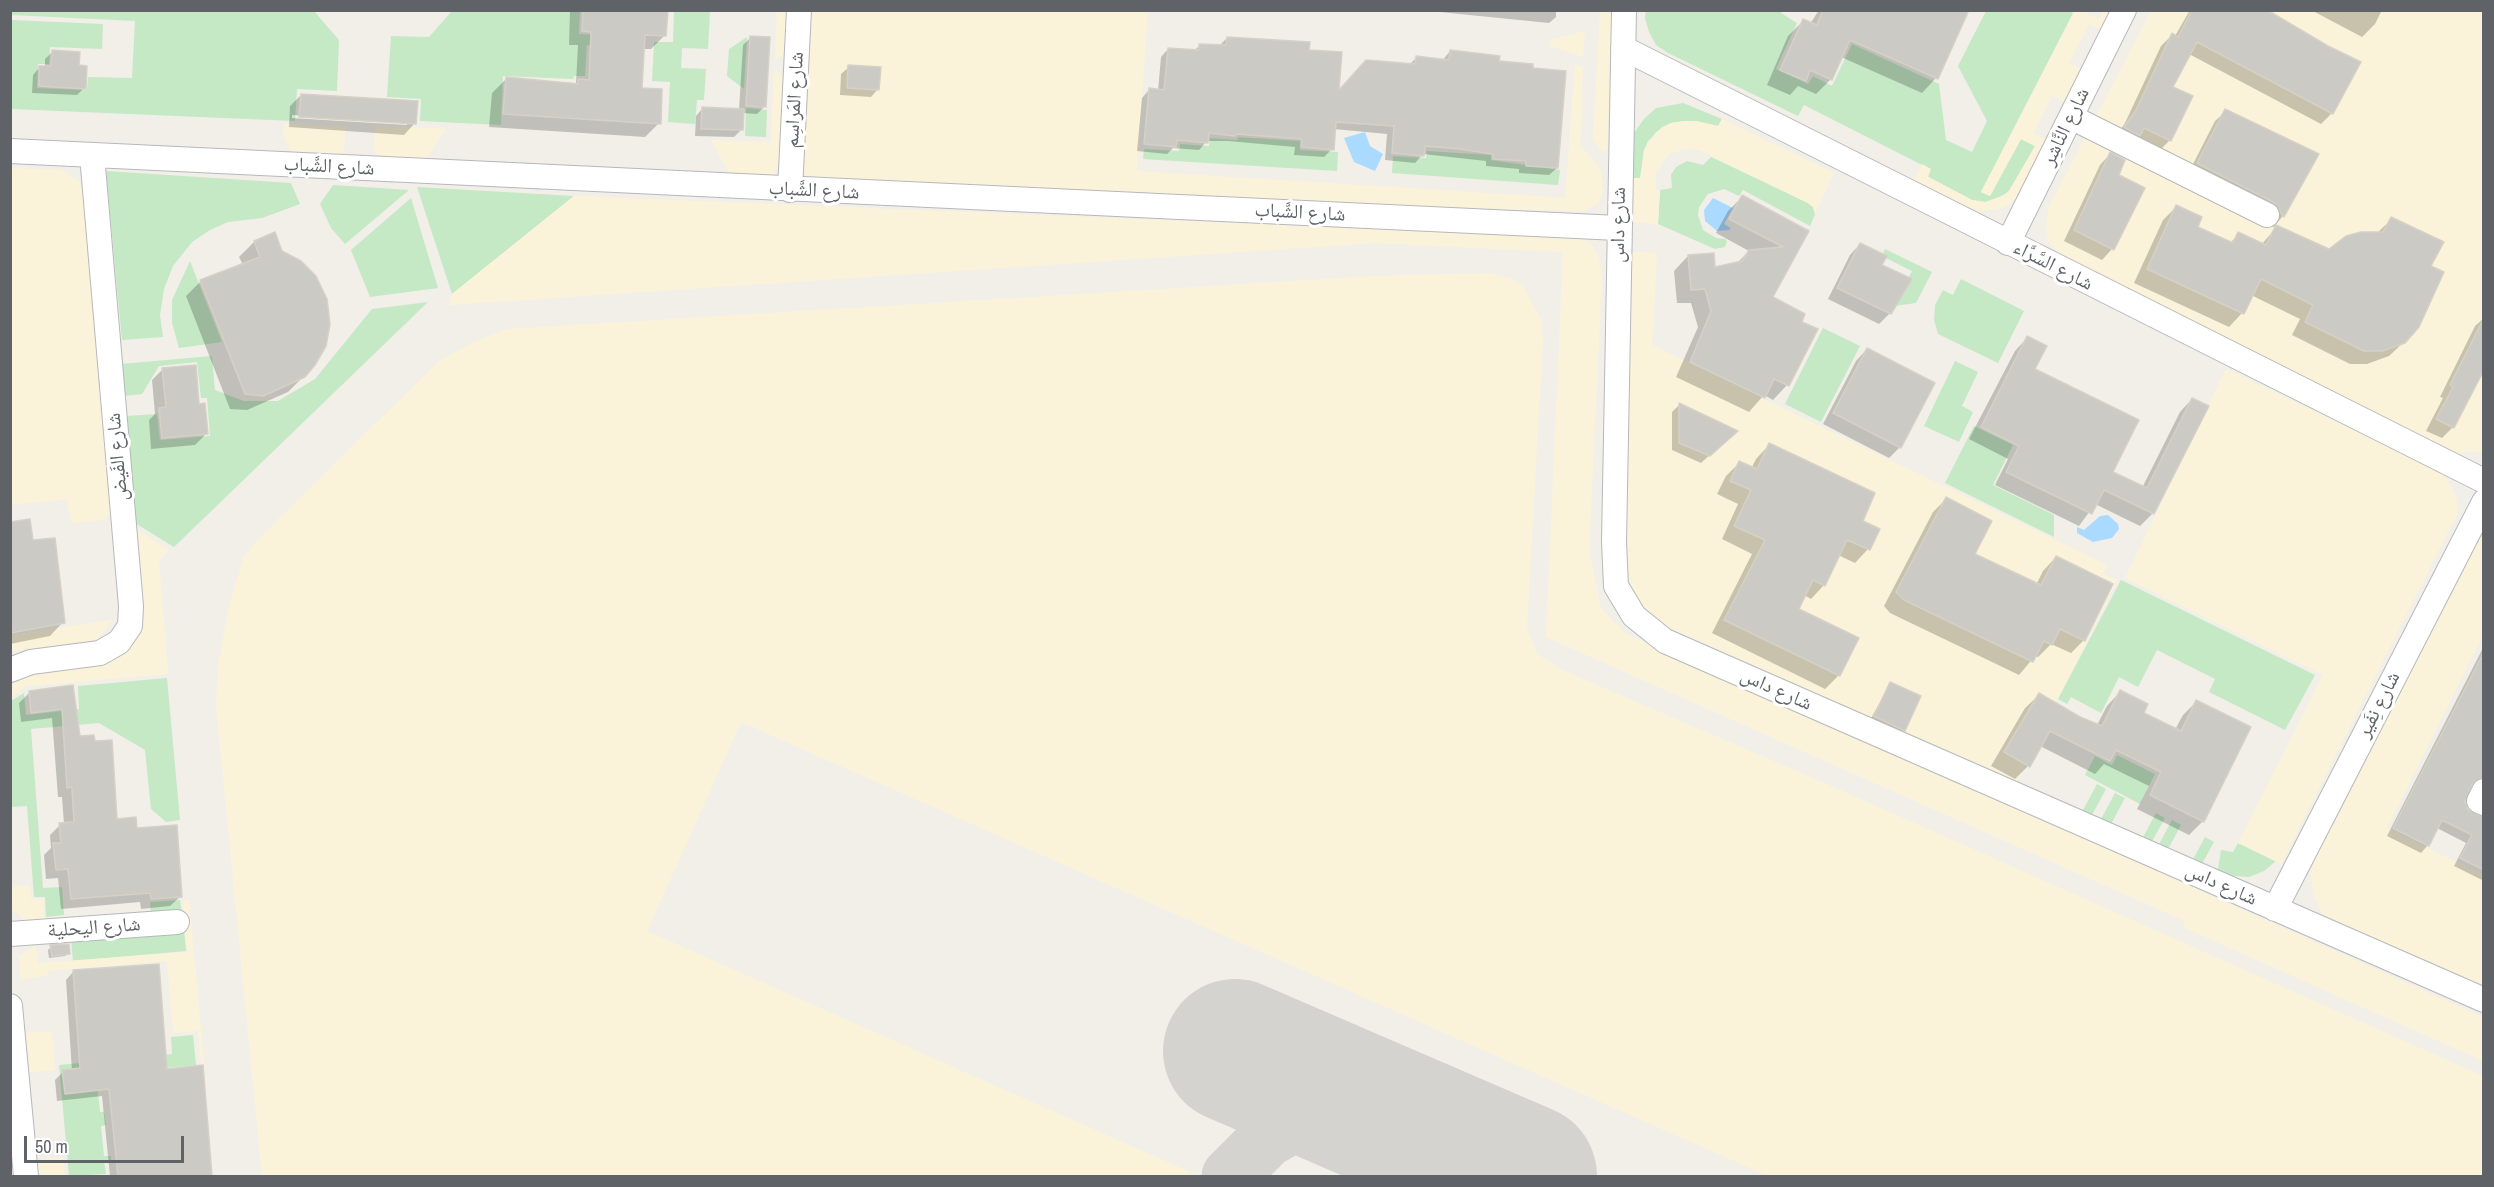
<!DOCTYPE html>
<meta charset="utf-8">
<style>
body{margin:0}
#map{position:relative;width:2494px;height:1187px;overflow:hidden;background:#f1efe8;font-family:"Archivo Narrow",sans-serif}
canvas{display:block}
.frame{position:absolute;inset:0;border:12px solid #5f6368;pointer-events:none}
.scale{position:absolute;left:24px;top:1136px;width:160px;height:27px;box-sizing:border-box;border:3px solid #5f6368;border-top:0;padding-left:8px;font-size:18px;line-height:21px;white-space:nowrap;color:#5f6368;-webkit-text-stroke:4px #fff;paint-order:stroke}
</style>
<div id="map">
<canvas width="2494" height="1187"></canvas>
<div class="frame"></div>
<div class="scale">50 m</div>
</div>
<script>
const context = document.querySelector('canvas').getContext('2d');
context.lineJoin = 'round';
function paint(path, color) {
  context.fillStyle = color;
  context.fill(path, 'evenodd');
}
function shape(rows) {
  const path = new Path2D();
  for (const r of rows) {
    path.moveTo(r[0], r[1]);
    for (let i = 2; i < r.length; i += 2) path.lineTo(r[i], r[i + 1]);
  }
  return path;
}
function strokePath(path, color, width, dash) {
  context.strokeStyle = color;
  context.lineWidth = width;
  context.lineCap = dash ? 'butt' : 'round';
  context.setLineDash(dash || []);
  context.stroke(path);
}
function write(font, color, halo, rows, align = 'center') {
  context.font = font + ' "Archivo Narrow","Noto Naskh Arabic",sans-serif';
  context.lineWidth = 6;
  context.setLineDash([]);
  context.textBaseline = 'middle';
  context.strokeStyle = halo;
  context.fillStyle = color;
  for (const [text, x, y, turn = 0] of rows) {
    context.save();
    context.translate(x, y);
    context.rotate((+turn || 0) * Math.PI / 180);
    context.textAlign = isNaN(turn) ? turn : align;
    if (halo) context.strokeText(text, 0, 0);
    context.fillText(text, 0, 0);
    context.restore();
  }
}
const green = shape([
 [11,10,314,11,339,40,337,91,297,89,295,121,11,109,11,20,103,24,102,49,50,47,49,64,38,64,37,88,87,90,88,77,132,78,135,21,11,15],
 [2067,10,2073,13,1981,192,1990,196,2021,139,2035,146,2013,188,1996,200,1985,202,1972,200,1927,176,1930,169,1804,105,1798,116,1668,53,1656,45,1649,32,1645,18,1646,11,1782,11,1781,13,1797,23,1776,69,1808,84,1813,76,1832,86,1852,44,1939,84,1946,140,1972,152,1987,121,1958,66,1986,11],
 [452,11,580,11,579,34,602,35,601,46,587,45,585,76,574,76,573,79,503,76,501,125,420,121,421,99,387,97,391,36,429,37],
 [674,11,710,11,708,49,682,48,681,68,706,69,704,100,697,100,695,124,668,122,670,82,652,81,654,42,673,42],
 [747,37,744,89,727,76,729,49],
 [1683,103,1722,119,1718,126,1696,121,1671,123,1662,127,1648,141,1644,150,1641,179,1630,178,1631,146,1634,133,1644,119,1656,108],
 [746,108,767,110,766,137,745,136],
 [1238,137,1300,141,1300,150,1338,152,1337,171,1143,159,1144,149,1179,151,1180,144,1209,146,1210,138,1237,140],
 [1427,151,1491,155,1491,160,1560,170,1558,185,1392,173,1393,156,1426,158],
 [1711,157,1808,203,1813,207,1815,214,1810,226,1743,190,1739,196,1724,189,1708,194,1699,207,1698,215,1703,230,1716,238,1725,239,1727,241,1725,247,1715,249,1658,224,1660,190,1672,188,1671,175,1676,167,1687,161,1703,165],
 [106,171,291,183,300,204,262,218,228,222,210,230,192,242,173,266,164,289,160,315,163,337,122,340],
 [333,185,409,190,345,244,331,228,320,204],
 [417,187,574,196,452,294],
 [411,198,438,288,370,297,351,250],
 [1885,249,1932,272,1916,303,1894,306,1912,271,1882,256],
 [190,261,222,342,179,348,172,323,172,300],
 [1961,279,2024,311,1998,363,1938,334,1934,320,1935,305,1943,290,1953,295],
 [428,302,174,547,135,523,126,416,157,414,160,440,210,436,207,398,201,398,197,362,159,366,142,394,124,396,121,364,212,356,215,390,244,401,278,401,315,379,372,309],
 [1823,328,1860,346,1821,422,1785,404],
 [1955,361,1978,372,1962,406,1973,412,1959,442,1924,426],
 [1974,426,2013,445,1993,485,2054,515,2054,537,1945,483],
 [2121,580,2315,675,2285,730,2209,692,2215,679,2157,650,2138,687,2119,677,2101,713,2071,697,2067,704,2058,699],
 [167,678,180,820,166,822,151,809,145,750,99,723,31,729,43,888,62,887,64,915,46,917,45,897,34,897,27,806,11,807,11,701,24,693,26,715,79,709,78,686],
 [2117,755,2155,774,2140,804,2085,775,2095,756,2112,765],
 [2097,784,2106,789,2091,817,2082,812],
 [2115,793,2125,798,2110,826,2100,821],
 [2156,813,2165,818,2150,845,2141,841],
 [2172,820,2181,825,2166,853,2157,848],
 [2205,837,2214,842,2199,869,2190,865],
 [2238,843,2276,861,2264,871,2249,877,2217,875,2221,850,2233,852],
 [180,900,182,913,151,915,150,902],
 [184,930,186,951,73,961,71,940],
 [193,1035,196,1065,103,1074,97,1083,100,1112,104,1112,106,1125,101,1126,104,1156,111,1156,111,1160,104,1161,106,1174,69,1176,59,1065,172,1054,171,1037]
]);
const sand = shape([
 [1148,10,1137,171,1565,198,1575,64,1583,68,1580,145,1601,170,1603,193,1597,204,1584,211,1224,202,809,181,805,177,803,165,810,11],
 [777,11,789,11,788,52,775,60],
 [1600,11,1614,11,1607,151,1601,150,1593,140],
 [2075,11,2088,11,2087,14,2099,19,2103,11,2114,11,2103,31,2089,24,2069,63,2084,71,2067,102,2052,96,2033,133,2050,142,2017,199,2003,208,1979,211,1912,183,1922,164,1931,169,1928,177,1972,200,1985,202,2007,194,2035,146,2021,139,1990,196,1981,192],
 [2151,11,2483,11,2483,451,2450,453,2058,253,2048,241,2046,227,2048,209],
 [1585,31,1583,57,1550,46,1550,40],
 [774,69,785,77,779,166,771,176,730,175,711,140,771,142],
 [1722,119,1834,173,1815,214,1813,207,1808,203,1701,151,1690,148,1669,154,1656,172,1656,190,1660,190,1658,224,1629,222,1630,178,1640,178,1644,150,1656,132,1671,123,1683,121,1696,121,1718,126],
 [284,124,346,127,344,151,334,160,294,158,283,135],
 [375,126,446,129,423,163,382,162,374,149],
 [11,168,62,170,79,181,84,192,111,514,104,520,71,523,67,499,11,505],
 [574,196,1579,237,1591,244,1598,256,1602,274,1589,551,1601,608,1626,634,2483,1017,2483,1061,2183,927,2185,921,1546,637,1563,252,1375,243,449,305,452,294],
 [1626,251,1657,253,1652,345,2107,565,2103,574,2117,580,2016,782,1665,626,1650,617,1627,588,1620,342],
 [1488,273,1511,278,1523,287,1540,317,1543,339,1527,628,1537,654,1560,669,1829,785,2483,1076,2483,1176,1768,1176,741,722,647,931,1190,1172,1188,1176,262,1176,216,706,218,668,229,605,244,557,260,537,439,361,476,341,508,329,1374,276],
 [2226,369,2443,473,2457,498,2457,514,2281,864,2238,843,2323,675,2125,578],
 [2483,519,2483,635,2387,828,2483,875,2483,993,2334,927,2322,914,2313,892,2311,875,2315,854],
 [136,529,169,550,159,560,168,674,27,686,11,697,13,680,34,673,102,666,120,657,134,643,143,625],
 [112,620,96,640,11,651,11,635],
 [30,885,31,900,43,899,44,923,28,924,11,908,10,887],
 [183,900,189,900,204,1063,201,1063,198,1031,173,1033,167,961,48,971,48,976,21,979,19,956,36,945,38,963,187,952],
 [52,1031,55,1070,25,1073,22,1033],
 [63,1157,65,1176,37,1176,35,1160]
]);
const water = shape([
 [1365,132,1370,146,1383,154,1375,171,1354,162,1344,138],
 [1713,198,1733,208,1724,224,1731,228,1729,230,1717,231,1705,221,1704,210],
 [2108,515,2118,524,2119,529,2112,538,2093,542,2077,533,2077,527,2084,530,2100,516]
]);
const shadow = shape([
 [570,10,666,10,665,35,651,49,643,49,641,90,659,123,645,137,489,127,492,93,506,79,576,83,578,45,569,45],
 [1420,10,1556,10,1556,17,1549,23],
 [1819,10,1967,10,1936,78,1922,93,1841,57,1831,79,1816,94,1798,86,1790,95,1767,85,1788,36,1803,21,1810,24],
 [2190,10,2257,10,2359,62,2331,114,2321,124,2189,54,2171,87,2170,140,2159,151,2114,139,2125,123,2161,46,2172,35,2175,36],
 [2311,10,2382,10,2375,24,2362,37],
 [750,38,764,107,757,114,742,113,741,130,734,137,695,136,696,116,703,108,739,110,743,45],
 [1227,38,1307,51,1337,93,1409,65,1416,58,1442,61,1450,51,1498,63,1557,168,1549,175,1519,173,1519,169,1486,166,1486,161,1423,154,1415,163,1385,160,1387,134,1334,129,1332,149,1324,157,1294,155,1295,147,1228,141,1207,141,1199,150,1173,148,1167,154,1137,151,1142,98,1149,90,1158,91,1161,57,1168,49,1194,51,1200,45,1219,46],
 [52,52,78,67,84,88,77,95,32,93,33,75,40,67,45,67,45,59],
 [849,67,878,89,871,97,840,95,841,74],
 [301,95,415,123,404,135,289,127,290,106],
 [292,115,407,122,407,125,292,118],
 [2226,111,2317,155,2283,216,2274,226,2330,251,2378,232,2392,219,2404,342,2389,356,2367,364,2350,364,2292,335,2300,319,2251,295,2242,313,2229,327,2134,283,2163,220,2176,207,2196,227,2230,243,2239,234,2261,245,2275,229,2263,213,2188,174,2215,121],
 [2110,154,2117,176,2143,189,2112,249,2102,260,2064,241,2100,165],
 [1742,197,1807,231,1771,298,1800,322,1816,330,1787,385,1773,400,1764,395,1749,412,1676,377,1698,327,1691,303,1677,303,1674,271,1688,256,1714,269,1737,263,1749,251,1716,233,1728,211],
 [254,242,281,252,304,376,288,392,247,410,230,409,186,296,201,281,243,265,239,257],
 [1860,244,1880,266,1910,280,1890,313,1879,324,1828,299,1850,255],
 [2484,318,2484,367,2453,427,2442,438,2426,431,2443,398,2440,397,2475,326],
 [2027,338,2033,370,2111,473,2142,488,2180,412,2192,399,2207,406,2153,513,2140,526,2095,504,2079,526,1995,485,2008,459,1969,439,2015,351],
 [1867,349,1900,447,1889,458,1823,424,1856,361],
 [163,369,198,405,206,434,195,445,151,449,149,420,155,414,152,380],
 [1679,405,1728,438,1701,463,1672,450,1672,412],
 [1769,445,1861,521,1878,529,1868,549,1855,563,1838,555,1824,585,1811,599,1804,595,1797,610,1839,675,1825,689,1712,633,1752,554,1722,539,1738,504,1717,494,1726,476,1739,463,1751,469,1756,459],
 [1946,499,1973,554,2036,585,2043,571,2056,557,2084,640,2071,653,2051,644,2038,657,2035,656,2019,675,1890,613,1884,606,1933,512],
 [10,523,32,542,63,622,50,636,10,644],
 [2484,646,2484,785,2474,783,2469,787,2463,802,2472,815,2484,818,2484,881,2454,866,2466,843,2437,828,2428,845,2421,853,2387,836],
 [1890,684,1904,730,1898,735,1869,722],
 [72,687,79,738,115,820,136,830,181,896,170,906,141,909,140,902,61,909,58,878,46,879,44,855,51,848,50,835,60,825,64,824,62,797,58,797,52,718,21,722,19,703,29,693],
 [2120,692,2142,713,2175,730,2183,715,2196,702,2203,821,2189,835,2137,809,2149,786,2104,764,2095,774,2040,746,2028,766,2015,779,1991,766,2025,708,2039,695,2097,725,2107,706],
 [51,947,68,953,65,956,49,958,48,950],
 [73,972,166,1070,202,1067,211,1176,110,1176,102,1096,57,1101,55,1080,63,1072,72,1071,66,980]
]);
const taxiway = shape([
 [1230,1176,1267,1139,1290,1126,1313,1119,1346,1116,1402,1121]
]);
const runway = shape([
 [1235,1051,1525,1176]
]);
const building = shape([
 [583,10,668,10,666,36,645,35,642,88,662,89,661,124,503,114,506,77,578,84,578,79,589,80,591,32,582,31,583,10],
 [1823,10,1969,10,1938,79,1850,40,1832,80,1810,70,1806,81,1780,70,1803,19,1817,25,1823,10],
 [2192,10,2267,10,2328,46,2361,62,2333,114,2197,42,2173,87,2193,96,2171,141,2144,128,2140,136,2124,127,2136,110,2172,33,2178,37,2192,10],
 [750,36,770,37,766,107,746,106,750,36],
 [1227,37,1310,42,1309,50,1342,52,1339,90,1366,60,1415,64,1416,56,1449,60,1450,50,1500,56,1499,61,1533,64,1533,68,1566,71,1558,168,1526,166,1526,161,1493,159,1493,154,1460,149,1425,146,1424,156,1392,153,1394,126,1336,122,1334,150,1301,147,1302,139,1236,134,1235,136,1209,133,1208,143,1177,140,1176,147,1144,144,1149,88,1164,90,1168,48,1199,50,1199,44,1226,45,1227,37],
 [52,50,80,52,79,65,87,66,86,89,39,86,39,66,51,66,52,50],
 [848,65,881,67,879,90,847,88,848,65],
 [301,94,418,101,416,124,299,117,301,94],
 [702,107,744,109,743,130,701,129,702,107],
 [2225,109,2319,154,2284,217,2273,202,2197,163,2225,109],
 [2110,152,2125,160,2119,175,2145,188,2114,250,2074,230,2110,152],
 [1742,195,1809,231,1773,297,1805,314,1802,322,1818,329,1789,386,1774,379,1765,398,1690,362,1711,311,1705,289,1691,290,1688,255,1714,253,1715,267,1742,261,1749,250,1783,247,1729,219,1742,195],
 [2176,205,2202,217,2198,227,2233,243,2238,232,2266,245,2276,225,2329,249,2346,236,2361,232,2383,232,2391,217,2444,242,2431,266,2444,272,2419,327,2405,343,2382,351,2364,351,2305,322,2313,305,2261,279,2244,314,2147,269,2176,205],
 [275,232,282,251,301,261,316,276,327,299,330,324,326,346,315,365,305,377,263,396,245,394,200,280,260,257,254,241,275,232],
 [1860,243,1887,256,1882,265,1912,279,1891,314,1837,288,1860,243],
 [2484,318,2484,370,2454,428,2436,419,2453,387,2450,385,2484,318],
 [2027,336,2047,346,2035,369,2139,420,2113,472,2147,488,2192,398,2209,406,2154,514,2104,490,2092,514,2006,472,2019,446,1981,427,2027,336],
 [1867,348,1935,383,1901,448,1833,413,1867,348],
 [196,365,199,404,205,403,208,434,162,438,159,408,166,407,162,368,196,365],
 [1679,403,1738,431,1710,456,1679,443,1679,403],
 [1769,443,1875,493,1863,521,1880,529,1870,550,1847,540,1825,586,1813,580,1799,609,1859,638,1840,676,1724,620,1765,540,1734,526,1751,490,1730,481,1739,461,1757,469,1769,443],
 [1946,497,1992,521,1975,554,2041,585,2056,556,2113,584,2085,641,2060,629,2052,645,2044,641,2033,662,1904,600,1896,592,1946,497],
 [30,519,33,540,55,538,65,623,10,633,10,522,30,519],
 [2484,652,2484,777,2472,784,2465,802,2468,810,2484,817,2484,870,2460,858,2472,835,2442,820,2429,846,2393,828,2484,652],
 [1890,682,1921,696,1905,731,1874,716,1890,682],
 [73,685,80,736,94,735,95,741,112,740,117,819,136,817,137,828,177,825,182,897,151,899,150,893,71,899,68,869,56,870,53,843,61,843,59,823,74,822,72,787,67,788,62,709,31,713,29,691,73,685],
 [2120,690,2148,704,2144,713,2181,731,2196,700,2251,727,2204,822,2150,795,2161,772,2116,750,2110,761,2050,731,2030,767,2004,752,2039,693,2080,717,2102,726,2120,690],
 [69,944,70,954,52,956,50,945,69,944],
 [159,964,167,1069,203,1065,212,1176,118,1176,109,1089,65,1094,62,1070,80,1068,73,970,159,964]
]);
const street = shape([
 [1624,10,1614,542,1616,586,1634,616,1665,641,2484,1000],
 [1623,48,2484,481],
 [2071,117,2267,215],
 [10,151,1618,228],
 [790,190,799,10],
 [2008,243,2124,10],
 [10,670,31,662,100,653,119,642,130,626,131,606,92,155],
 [2484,791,2479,801,2484,803],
 [2275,909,2484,502],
 [10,934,177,922],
 [10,1006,26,1176]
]);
const streetNames = [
 ["شارع المَراسِم",795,100,-87],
 ["شارع النَّاشِر",2066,127,-64],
 ["شارع الشَّباب",329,167,3],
 ["شارع الشَّباب",814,191,3],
 ["شارع الشَّباب",1300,213,3],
 ["شارع داس",1619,225,-89],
 ["شارع السَّرَّاء",2053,266,27],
 ["شارع الفَيض",118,457,-95],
 ["شارع داس",1776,690,24],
 ["شارع نِفَير",2379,705,-63],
 ["شارع داس",2221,885,24],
 ["شارع اليحلية",94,928,-4]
];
paint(green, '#c5e8c5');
paint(sand, '#fbf3d9');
paint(water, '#aadaff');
paint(shadow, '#0003');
strokePath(taxiway, '#d4d3d0', 57);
strokePath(runway, '#d4d3d0', 144);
paint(building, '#cccac5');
strokePath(building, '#d6d1c6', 1.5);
strokePath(street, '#b5b8bc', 26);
strokePath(street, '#fff', 24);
write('20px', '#5f6368', '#fff', streetNames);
</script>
